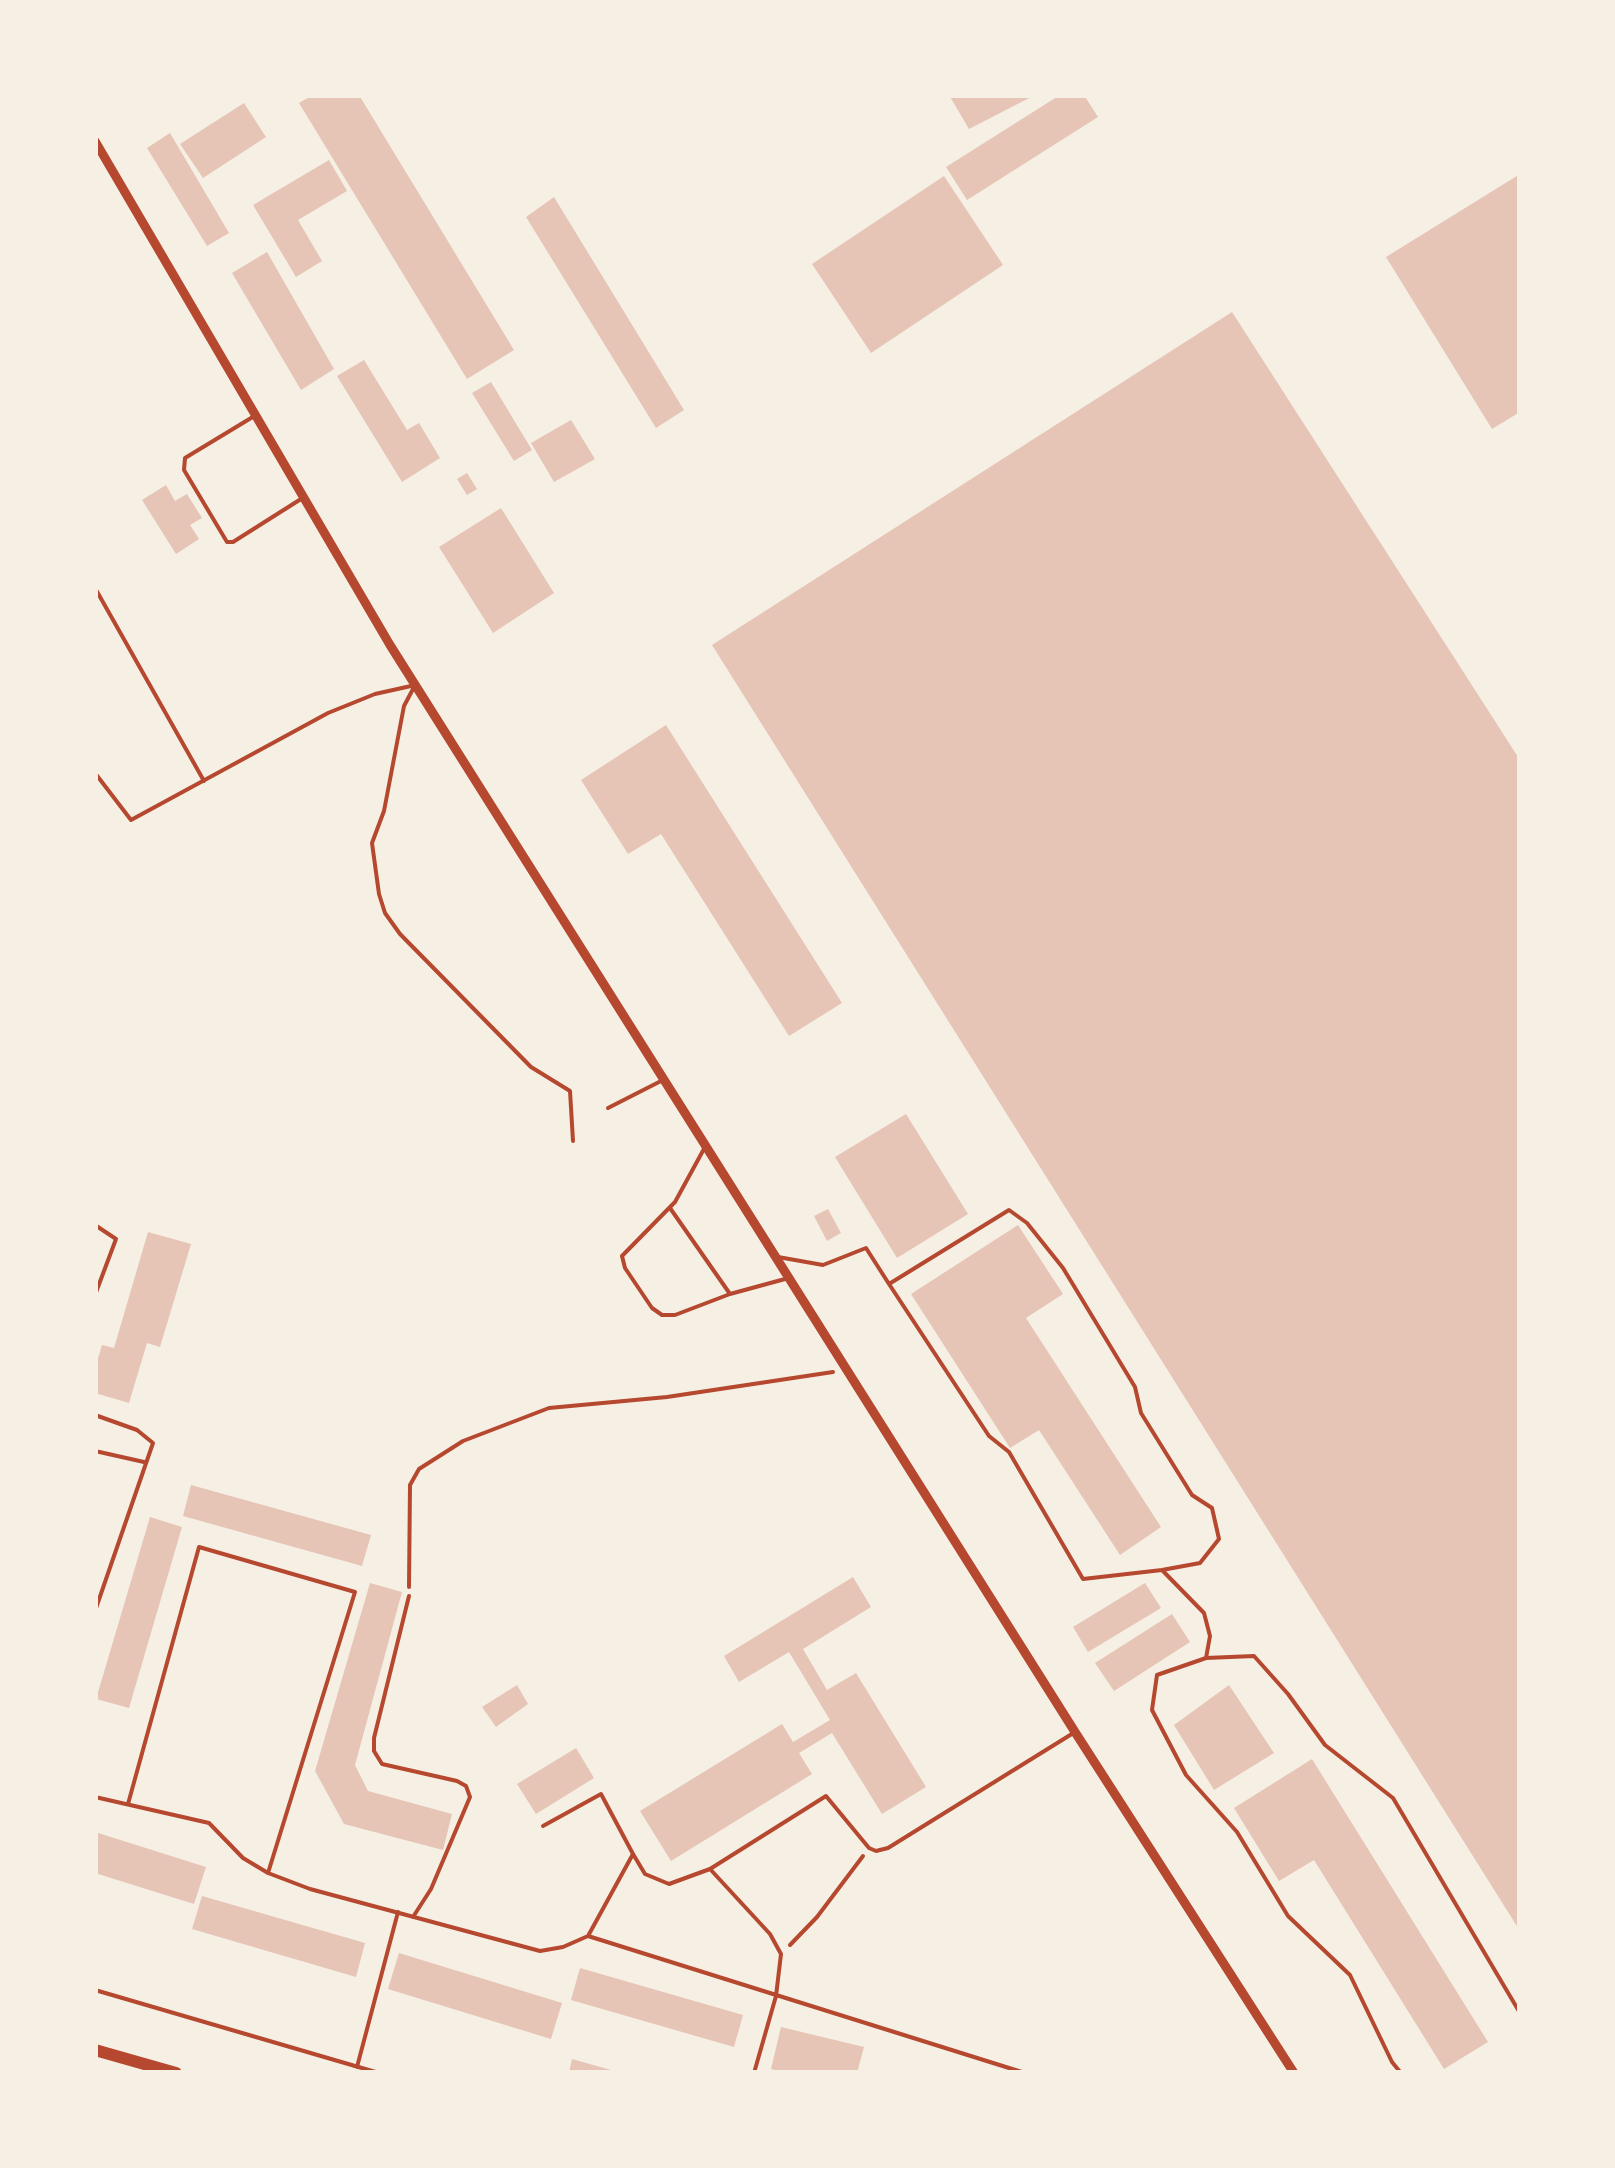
<!DOCTYPE html>
<style>
body{margin:0}
#map{position:relative;width:1615px;height:2168px;overflow:hidden;background:#f6efe4;font-family:"Alegreya Sans",sans-serif}
canvas{display:block}
.frame{position:absolute;inset:0;border:98px solid #f6efe4;pointer-events:none}
</style>
<div id="map">
<canvas width="1615" height="2168"></canvas>
<div class="frame"></div>
</div>
<script>
const context = document.querySelector('canvas').getContext('2d');
context.lineJoin = 'round';
function paint(path, color) {
  context.fillStyle = color;
  context.fill(path, 'evenodd');
}
function shape(rows) {
  const path = new Path2D();
  for (const r of rows) {
    path.moveTo(r[0], r[1]);
    for (let i = 2; i < r.length; i += 2) path.lineTo(r[i], r[i + 1]);
  }
  return path;
}
function strokePath(path, color, width, dash) {
  context.strokeStyle = color;
  context.lineWidth = width;
  context.lineCap = dash ? 'butt' : 'round';
  context.setLineDash(dash || []);
  context.stroke(path);
}
const building = shape([
 [313,95,359,95,514,350,467,379,299,103],
 [949,95,1035,95,969,129],
 [1060,95,1084,95,1098,117,967,200,946,167],
 [244,103,266,137,203,178,180,144],
 [170,133,229,233,207,246,147,148],
 [329,160,347,191,298,220,322,261,296,277,253,205],
 [1520,174,1520,412,1492,429,1386,257],
 [944,176,1003,265,871,353,812,264],
 [554,197,684,410,656,428,526,217],
 [267,252,334,369,301,390,232,273],
 [1232,312,1520,760,1520,1931,712,645],
 [364,360,407,430,419,423,440,458,402,482,337,376],
 [491,382,532,450,514,461,472,393],
 [571,420,595,459,554,482,531,443],
 [467,473,477,489,467,495,457,479],
 [166,485,175,501,187,494,202,518,190,525,199,539,176,554,142,500],
 [501,508,554,593,493,633,439,547],
 [666,725,842,1003,789,1036,661,834,628,854,581,780],
 [906,1114,968,1214,897,1258,835,1157],
 [828,1209,841,1233,827,1241,814,1216],
 [1018,1225,1063,1294,1026,1318,1161,1527,1120,1555,1039,1430,1010,1448,911,1294],
 [148,1232,191,1244,160,1347,147,1343,129,1403,95,1393,95,1369,102,1345,114,1348],
 [191,1485,371,1535,362,1566,183,1516],
 [150,1517,182,1527,129,1708,96,1699],
 [853,1577,871,1607,803,1649,827,1690,856,1673,926,1787,882,1814,832,1733,799,1753,812,1774,671,1861,640,1811,782,1724,793,1742,830,1720,789,1652,739,1682,724,1656],
 [370,1583,402,1592,355,1765,368,1791,452,1814,443,1850,344,1824,315,1771],
 [1145,1583,1161,1608,1088,1652,1073,1627],
 [1172,1614,1190,1642,1114,1691,1095,1663],
 [517,1685,528,1704,496,1727,482,1707],
 [1229,1685,1274,1753,1214,1790,1174,1725],
 [576,1748,594,1778,536,1814,517,1784],
 [1312,1759,1488,2042,1444,2069,1314,1860,1279,1881,1234,1808],
 [95,1832,206,1867,194,1904,95,1873],
 [202,1896,365,1943,356,1977,192,1929],
 [399,1953,562,2003,551,2039,388,1989],
 [580,1968,743,2015,734,2047,571,2000],
 [781,2027,864,2047,857,2073,788,2073,771,2069],
 [572,2059,618,2072,617,2073,569,2073]
]);
const path = shape([
 [409,1587,410,1485,419,1469,463,1441,549,1408,667,1397,833,1372],
 [790,1945,817,1917,863,1856]
]);
const service = shape([
 [256,415,185,458,184,470,227,542,233,542,301,499],
 [95,588,204,781],
 [413,689,404,706,384,811,372,843,379,894,385,913,400,934,531,1067,570,1091,573,1141],
 [95,773,131,820,328,713,375,694,411,686],
 [608,1108,661,1081],
 [705,1147,675,1202,622,1256,625,1268,652,1308,662,1315,675,1315,730,1294,785,1279],
 [670,1208,730,1294],
 [95,1225,116,1239,95,1295],
 [778,1257,823,1265,866,1248,889,1284,1009,1210,1027,1223,1063,1268,1135,1387,1141,1413,1192,1495,1212,1508,1219,1539,1200,1563,1162,1570],
 [889,1284,989,1436,1009,1452,1083,1579,1162,1570,1204,1613,1210,1636,1206,1658],
 [95,1415,137,1430,153,1443,95,1611],
 [95,1451,144,1462],
 [409,1596,374,1738,374,1751,382,1764,457,1781,466,1786,470,1797,431,1889,413,1917],
 [95,1797,209,1823,243,1858,268,1873,310,1889,540,1951,563,1947,588,1936,1025,2073],
 [128,1804,199,1547,355,1592,268,1873],
 [543,1826,601,1794,633,1854,588,1936],
 [633,1854,645,1874,669,1884,710,1869,826,1796,869,1848,876,1851,888,1848,1075,1732],
 [710,1869,770,1934,781,1954,776,1996,754,2073],
 [95,1990,379,2073],
 [357,2067,398,1912],
 [1401,2073,1392,2062,1350,1975,1288,1916,1237,1832,1186,1775,1152,1710,1157,1675,1206,1658,1254,1656,1288,1694,1325,1745,1393,1798,1520,2013]
]);
const minor = shape([
 [95,141,390,645,1075,1732,1294,2073]
]);
const secondary = shape([
 [95,2050,176,2073]
]);
paint(building, '#e6c5b7');
strokePath(path, '#b5482f', 4);
strokePath(service, '#b5482f', 4);
strokePath(minor, '#b5482f', 9);
strokePath(secondary, '#b5482f', 12);
</script>
